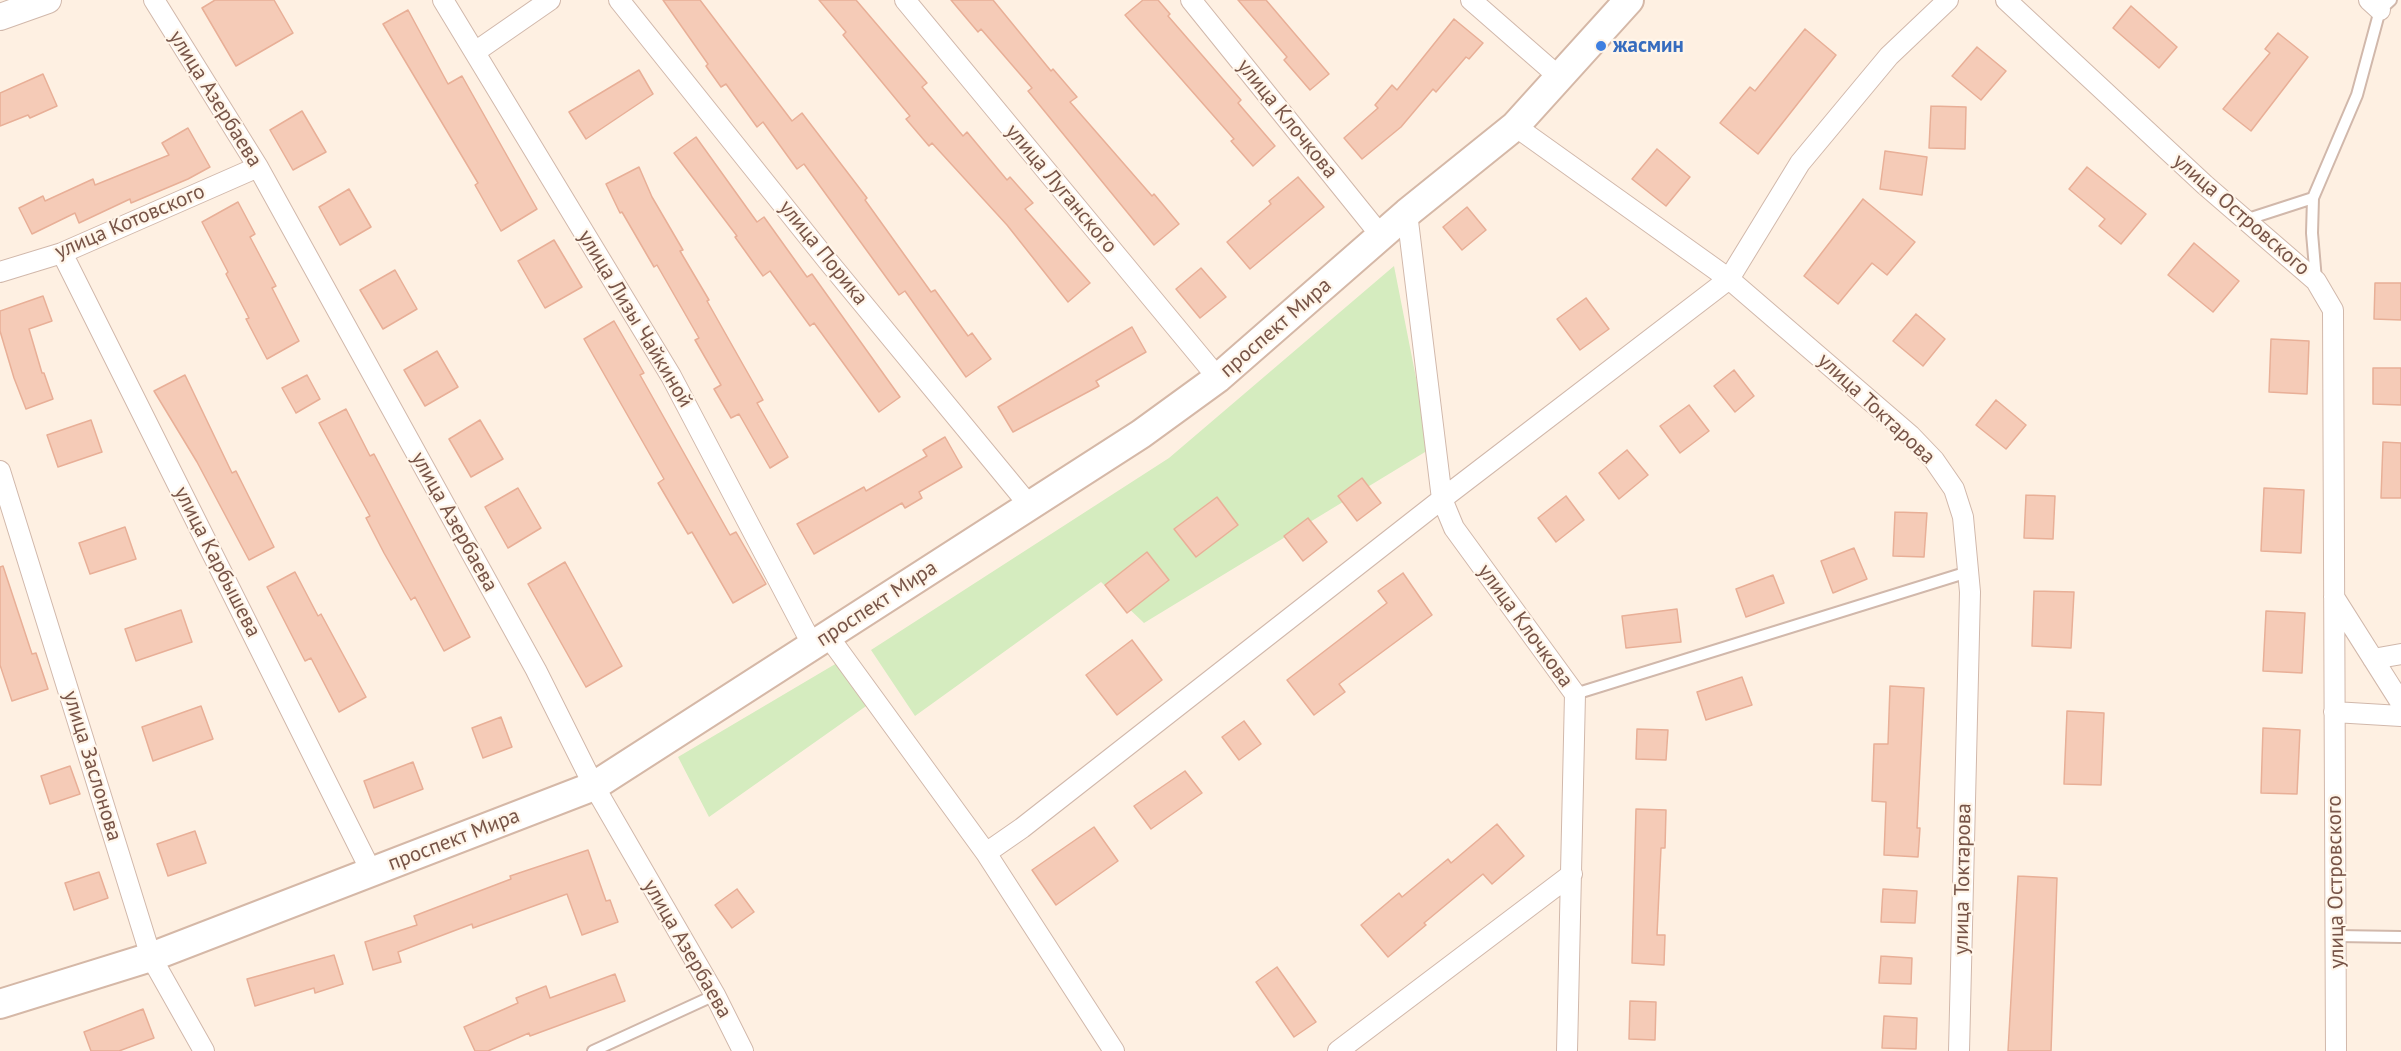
<!DOCTYPE html>
<meta charset="utf-8">
<style>
body{margin:0}
canvas{display:block;background:#fef0e2}
</style>
<canvas width="2401" height="1051"></canvas>
<script>
const context = document.querySelector('canvas').getContext('2d');
context.lineJoin = 'round';
function paint(path, color) {
  context.fillStyle = color;
  context.fill(path, 'evenodd');
}
function shape(rows) {
  const path = new Path2D();
  for (const r of rows) {
    path.moveTo(r[0], r[1]);
    for (let i = 2; i < r.length; i += 2) path.lineTo(r[i], r[i + 1]);
  }
  return path;
}
function strokePath(path, color, width, dash) {
  context.strokeStyle = color;
  context.lineWidth = width;
  context.lineCap = dash ? 'butt' : 'round';
  context.setLineDash(dash || []);
  context.stroke(path);
}
function write(font, color, halo, rows, align = 'center') {
  context.font = font + ' "PT Sans",sans-serif';
  context.lineWidth = 4.5;
  context.setLineDash([]);
  context.textBaseline = 'middle';
  context.strokeStyle = halo;
  context.fillStyle = color;
  for (const [text, x, y, turn = 0] of rows) {
    context.save();
    context.translate(x, y);
    context.rotate((+turn || 0) * Math.PI / 180);
    context.textAlign = isNaN(turn) ? turn : align;
    if (halo) context.strokeText(text, 0, 0);
    context.fillText(text, 0, 0);
    context.restore();
  }
}
const green = shape([
 [1394,266,1430,449,1144,623,1101,582,915,716,871,650,1169,458],
 [837,663,869,704,709,817,678,757]
]);
const building = shape([
 [215,0,274,0,293,33,236,66,202,8,215,0],
 [663,0,700,0,792,121,802,113,867,198,865,200,931,292,935,290,968,336,972,333,991,359,966,377,905,291,899,295,804,164,797,169,763,122,757,127,726,84,721,87,706,66,708,64,663,0],
 [819,0,856,0,927,83,922,87,963,136,967,132,1007,180,1010,177,1033,203,1025,209,1090,283,1068,302,1007,225,932,143,929,146,906,119,910,116,843,35,846,32,819,0],
 [951,0,993,0,1051,71,1053,69,1077,97,1070,102,1152,196,1154,194,1179,224,1154,245,1028,91,1032,88,981,29,978,32,951,0],
 [1143,0,1158,0,1170,14,1168,16,1241,100,1238,103,1275,146,1253,166,1231,141,1234,139,1125,15,1143,0],
 [1238,0,1266,0,1329,74,1310,90,1284,60,1287,57,1238,0],
 [2131,6,2177,47,2159,68,2113,28,2131,6],
 [408,10,448,84,462,76,537,209,501,231,475,185,478,183,383,24,408,10],
 [1454,19,1483,43,1469,59,1466,57,1436,92,1433,89,1401,127,1362,159,1344,138,1378,108,1375,105,1392,85,1397,90,1454,19],
 [1805,29,1836,55,1758,154,1720,123,1750,87,1755,91,1805,29],
 [2278,33,2308,57,2251,131,2223,109,2270,53,2265,49,2278,33],
 [1977,47,2006,71,1981,100,1952,76,1977,47],
 [639,70,653,94,586,139,569,112,639,70],
 [43,74,57,106,30,118,28,115,0,126,0,93,43,74],
 [1931,106,1966,107,1965,149,1929,148,1931,106],
 [302,111,326,152,293,170,270,130,302,111],
 [188,128,210,167,188,179,131,203,130,199,79,223,75,213,32,234,19,208,43,196,45,201,93,179,95,185,169,155,162,143,188,128],
 [696,137,757,222,764,217,807,277,812,274,900,397,879,412,814,323,810,326,770,271,763,276,735,237,737,236,674,153,696,137],
 [1657,149,1690,177,1666,206,1632,179,1657,149],
 [1885,151,1927,157,1922,195,1880,189,1885,151],
 [639,167,652,197,683,250,680,251,709,300,707,301,763,400,757,403,788,457,770,468,739,414,731,418,714,389,721,385,695,340,699,338,657,265,654,267,622,212,620,213,606,184,639,167],
 [2087,167,2146,214,2121,244,2099,226,2105,219,2069,189,2087,167],
 [1298,177,1324,207,1250,269,1227,242,1271,204,1269,201,1298,177],
 [349,189,371,227,340,245,319,207,349,189],
 [1863,199,1915,242,1887,275,1872,263,1838,304,1804,276,1863,199],
 [238,202,255,234,250,237,276,286,272,288,299,341,267,359,246,319,249,318,226,274,228,272,202,222,238,202],
 [1467,207,1486,230,1462,250,1443,227,1467,207],
 [554,240,582,287,545,308,518,261,554,240],
 [2194,243,2239,281,2213,312,2168,275,2194,243],
 [1201,268,1226,297,1200,318,1176,289,1201,268],
 [395,270,417,309,383,329,360,290,395,270],
 [2375,283,2401,283,2401,320,2374,319,2375,283],
 [43,296,52,321,29,329,42,373,44,373,53,399,26,409,14,378,0,331,0,311,43,296],
 [1586,298,1609,329,1580,350,1557,319,1586,298],
 [1916,314,1945,339,1923,366,1893,341,1916,314],
 [614,321,644,373,640,375,730,535,736,532,766,584,733,603,692,532,688,534,658,483,664,479,584,339,614,321],
 [1132,327,1146,352,1096,381,1099,386,1013,432,998,407,1132,327],
 [2271,339,2309,341,2307,394,2269,392,2271,339],
 [437,351,458,387,425,406,404,370,437,351],
 [2373,368,2401,368,2401,405,2373,404,2373,368],
 [1734,370,1754,396,1735,412,1714,386,1734,370],
 [185,375,232,473,236,471,274,547,249,560,197,462,154,391,185,375],
 [307,375,320,399,296,413,282,388,307,375],
 [1996,400,2026,425,2006,449,1976,425,1996,400],
 [1689,405,1709,431,1680,453,1660,426,1689,405],
 [346,409,370,456,374,454,470,637,444,651,415,597,411,600,384,553,366,518,370,516,319,423,346,409],
 [91,420,102,452,58,467,47,435,91,420],
 [480,420,503,459,471,477,449,439,480,420],
 [945,437,962,467,919,492,922,498,905,508,902,503,814,554,797,524,864,487,866,491,927,456,923,450,945,437],
 [2383,442,2401,443,2401,498,2381,498,2383,442],
 [1627,450,1648,475,1619,499,1599,473,1627,450],
 [1362,478,1381,503,1357,521,1338,496,1362,478],
 [518,488,541,528,508,548,485,507,518,488],
 [2264,488,2304,490,2301,553,2261,551,2264,488],
 [2026,495,2055,496,2053,539,2024,538,2026,495],
 [1566,496,1584,520,1556,542,1538,518,1566,496],
 [1217,497,1238,525,1196,557,1174,529,1217,497],
 [1895,512,1927,513,1924,557,1893,556,1895,512],
 [1308,518,1327,542,1303,561,1284,536,1308,518],
 [125,527,136,559,90,574,79,543,125,527],
 [1854,548,1867,579,1833,593,1821,561,1854,548],
 [1147,552,1169,580,1127,613,1105,585,1147,552],
 [565,562,622,666,586,687,528,584,565,562],
 [3,566,32,654,36,653,48,689,12,701,0,665,0,567,3,566],
 [295,572,318,616,321,614,366,697,339,712,311,658,305,661,267,587,295,572],
 [1403,573,1432,615,1339,684,1345,692,1314,715,1287,680,1387,603,1378,591,1403,573],
 [1773,575,1784,603,1746,617,1736,589,1773,575],
 [2034,591,2074,592,2071,648,2032,646,2034,591],
 [1677,609,1681,642,1626,648,1622,616,1677,609],
 [181,610,192,642,136,661,125,629,181,610],
 [2266,611,2305,613,2302,673,2263,671,2266,611],
 [1132,640,1162,680,1117,715,1086,675,1132,640],
 [1742,677,1752,705,1706,720,1697,692,1742,677],
 [1890,686,1924,688,1917,828,1920,828,1918,857,1884,855,1886,802,1872,801,1874,744,1888,744,1890,686],
 [201,706,213,739,153,761,142,727,201,706],
 [2067,711,2104,713,2101,785,2064,784,2067,711],
 [501,717,512,747,483,758,472,728,501,717],
 [1244,721,1261,744,1239,760,1222,737,1244,721],
 [2263,728,2300,730,2297,794,2261,793,2263,728],
 [1637,729,1668,730,1666,760,1636,759,1637,729],
 [413,762,423,789,374,808,364,781,413,762],
 [70,766,80,794,50,804,41,776,70,766],
 [1185,771,1202,793,1151,829,1134,806,1185,771],
 [1636,809,1666,810,1665,848,1661,848,1657,935,1665,935,1664,965,1632,963,1636,809],
 [1497,824,1524,856,1492,884,1483,874,1424,923,1426,925,1388,957,1361,925,1399,893,1402,897,1448,859,1451,863,1497,824],
 [1094,827,1118,861,1056,905,1032,870,1094,827],
 [195,831,206,863,168,876,157,844,195,831],
 [588,850,606,901,610,900,618,922,582,935,567,894,473,928,472,924,398,952,401,962,373,970,365,942,417,925,414,916,511,879,510,876,588,850],
 [99,872,108,898,74,910,65,883,99,872],
 [2018,876,2057,878,2051,1051,2008,1051,2018,876],
 [737,889,754,912,732,928,715,905,737,889],
 [1883,889,1917,891,1915,923,1881,922,1883,889],
 [334,955,343,984,315,993,314,988,255,1006,247,979,334,955],
 [1881,956,1912,958,1911,984,1879,983,1881,956],
 [1277,967,1316,1022,1294,1037,1256,982,1277,967],
 [615,974,625,1001,530,1036,529,1033,488,1051,475,1051,464,1027,518,1003,516,998,546,986,550,998,615,974],
 [1630,1001,1656,1002,1655,1040,1629,1039,1630,1001],
 [143,1009,154,1038,119,1051,91,1051,84,1032,143,1009],
 [1884,1016,1917,1018,1916,1049,1882,1048,1884,1016]
]);
const service = shape([
 [2245,220,2313,198],
 [2316,280,2312,233,2313,198,2357,95,2380,10,2391,0],
 [1575,694,1968,572],
 [2337,936,2401,937],
 [593,1051,715,995]
]);
const minor = shape([
 [154,0,258,167,536,670,594,786,715,995,743,1051],
 [443,0,671,376,813,646],
 [619,0,827,260,1029,505],
 [905,0,1218,378],
 [1191,0,1382,237],
 [1471,0,1558,76],
 [2006,0,2205,185,2316,281,2333,310,2336,1051],
 [2369,0,2380,10],
 [475,52,550,0],
 [1515,126,1729,279,1910,435,1934,460,1954,489,1963,517,1970,592,1959,1051],
 [1407,213,1442,499,1454,528,1575,694,1567,1051],
 [62,253,371,871],
 [0,272,62,253,258,167],
 [0,471,151,957,204,1051],
 [2334,597,2401,703],
 [828,636,986,853,1022,828,1442,499,1729,279,1800,163,1889,56,1948,0],
 [2373,659,2401,654],
 [2334,712,2401,716],
 [986,853,1114,1051],
 [1338,1051,1572,874]
]);
const tertiary = shape([
 [0,17,48,0]
]);
const secondary = shape([
 [0,1004,151,957,594,786,1141,434,1218,378,1407,213,1515,126,1629,0]
]);
const markers = [
 [1601,46,6,"#3f7fe0"]
];
const shopNames = [
 ["жасмин",1613,46]
];
const streetNames = [
 ["улица Азербаева",215,99,58],
 ["улица Клочкова",1287,119,51],
 ["улица Луганского",1061,189,50],
 ["улица Островского",2241,215,41],
 ["улица Котовского",130,222,-23],
 ["улица Порика",823,253,51],
 ["улица Лизы Чайкиной",635,319,59],
 ["проспект Мира",1276,328,-41],
 ["улица Токтарова",1876,409,43],
 ["улица Азербаева",454,522,61],
 ["улица Карбышева",217,562,63],
 ["проспект Мира",877,604,-33],
 ["улица Клочкова",1525,626,54],
 ["улица Заслонова",92,766,73],
 ["проспект Мира",454,840,-21],
 ["улица Токтарова",1963,879,-89],
 ["улица Островского",2336,882,-91],
 ["улица Азербаева",687,949,60]
];
paint(green, '#d5ecbf');
paint(building, '#f5cbb7');
strokePath(building, '#e8af97', 1.5);
strokePath(service, '#d1b8ab', 14);
strokePath(minor, '#d1b8ab', 22);
strokePath(tertiary, '#d1b8ab', 28);
strokePath(secondary, '#d5b8a7', 32);
strokePath(service, '#fff', 10);
strokePath(minor, '#fff', 20);
strokePath(tertiary, '#fff', 26);
strokePath(secondary, '#fff', 28);
for (const [x, y, r, color] of markers) {
  const dot = new Path2D();
  dot.arc(x, y, r, 0, 2 * Math.PI);
  context.fillStyle = color;
  context.fill(dot);
  strokePath(dot, '#fff5e9', 2);
}
write('bold 21px', '#366cbe', '#fff5e9', shopNames, 'left');
write('21px', '#775447', '#fff5e9', streetNames);
</script>
